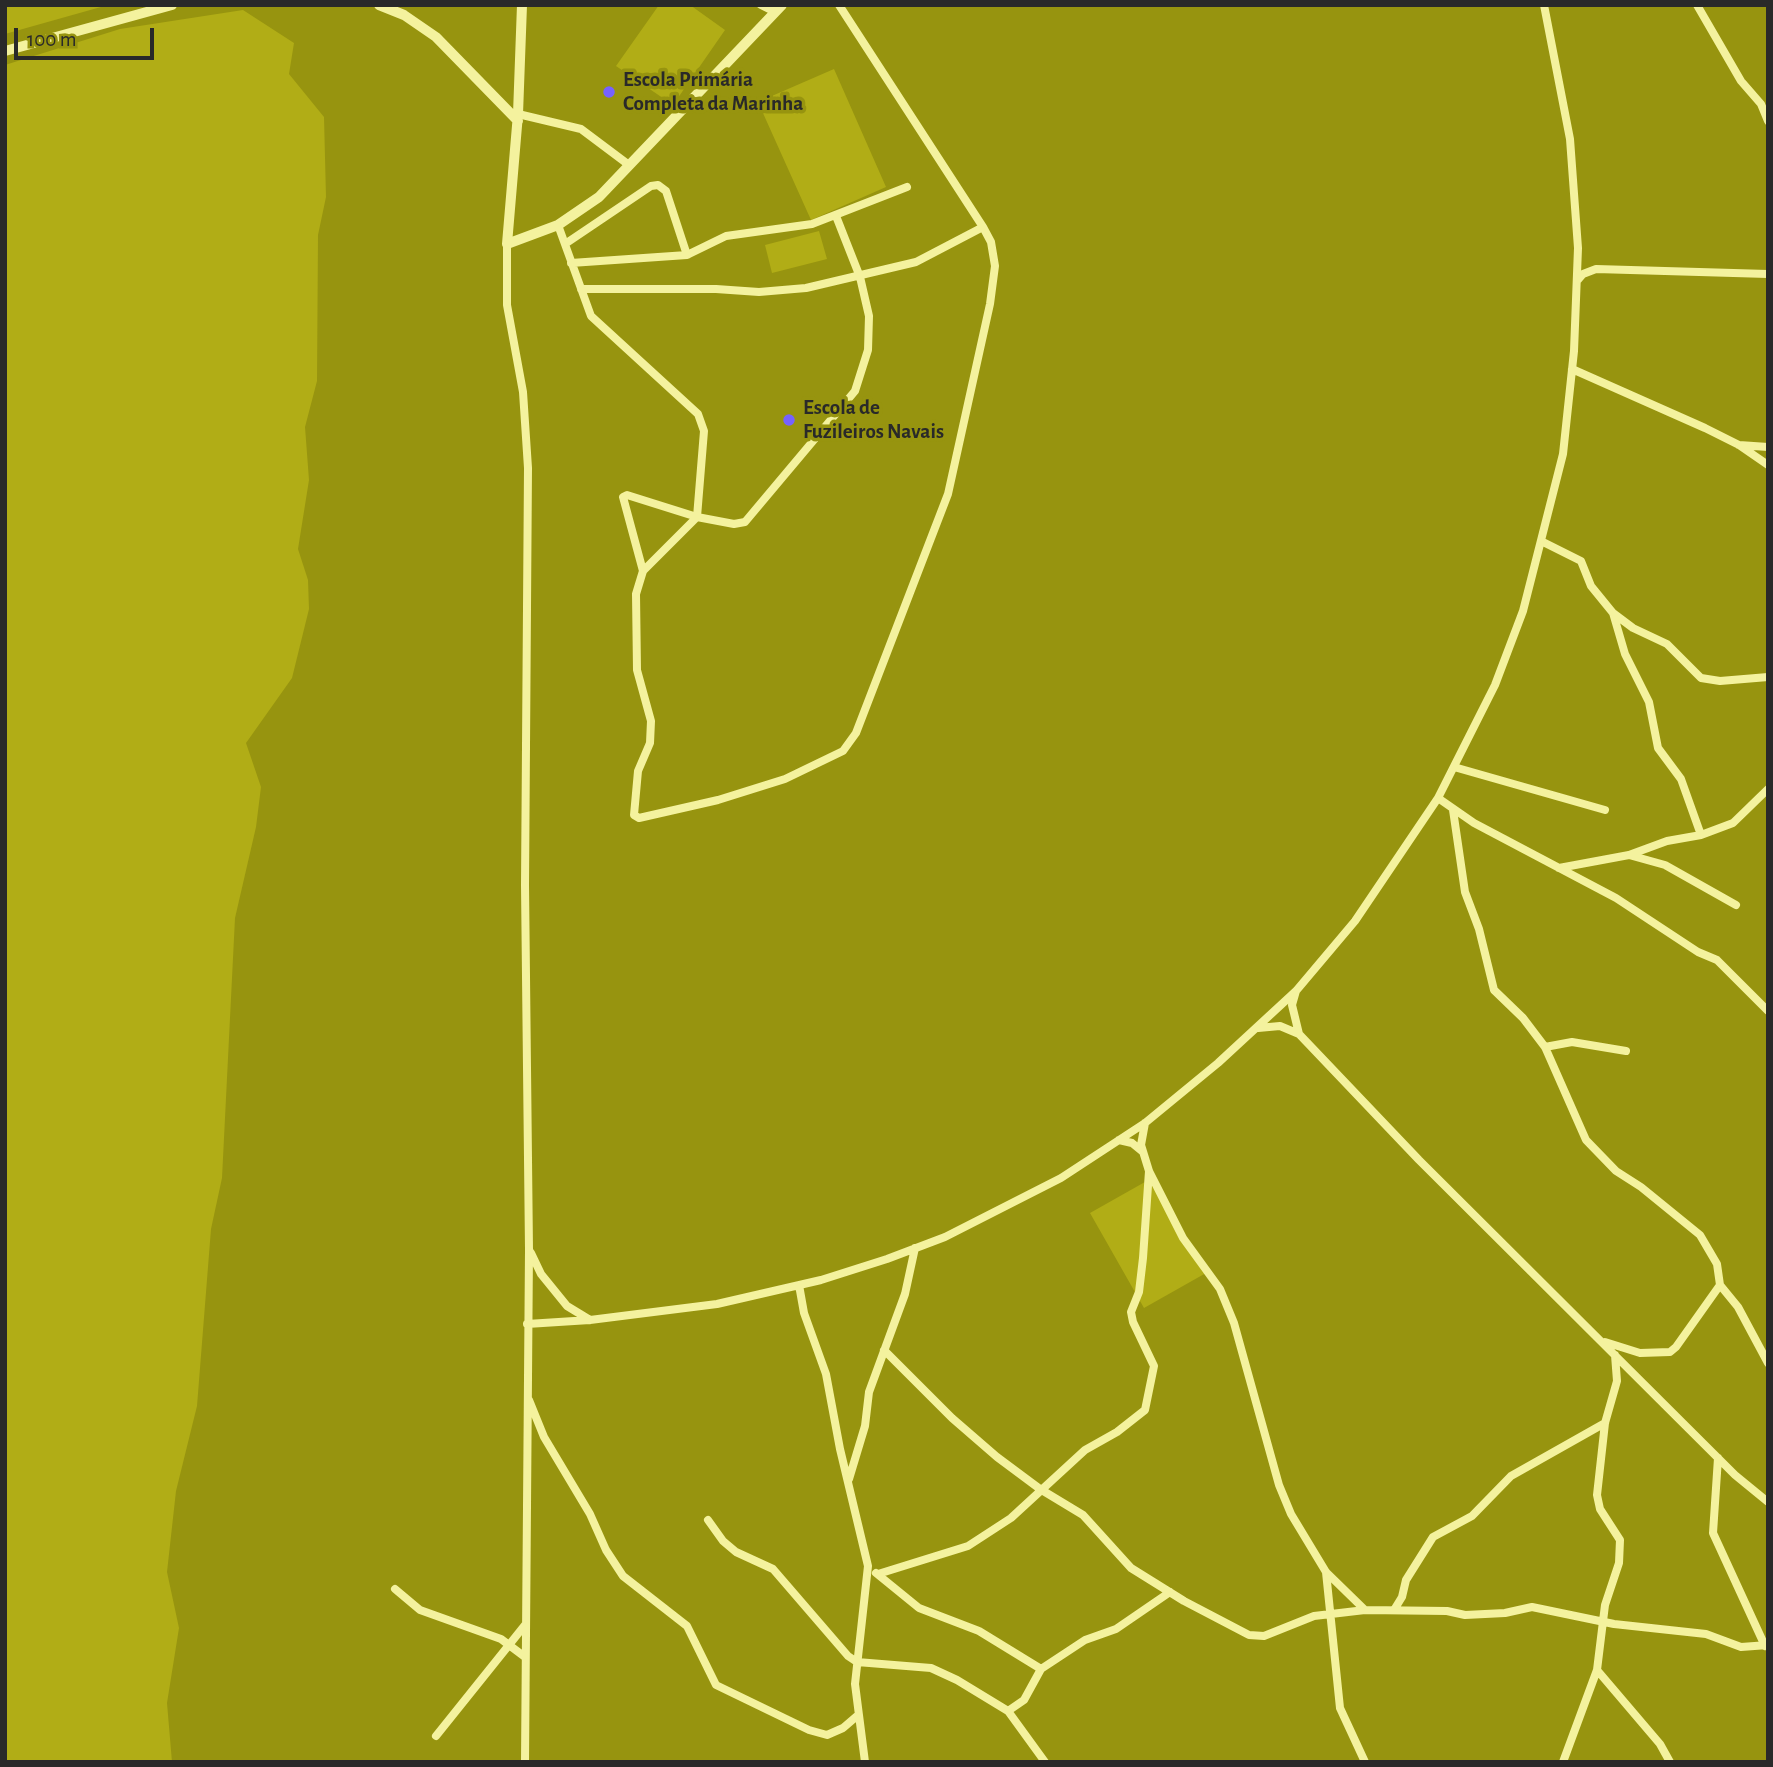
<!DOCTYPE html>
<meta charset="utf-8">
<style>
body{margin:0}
#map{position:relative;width:1773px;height:1767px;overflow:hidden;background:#97940f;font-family:"Alegreya Sans",sans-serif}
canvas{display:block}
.frame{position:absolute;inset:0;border:7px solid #292929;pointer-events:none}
.scale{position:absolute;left:14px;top:28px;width:140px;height:32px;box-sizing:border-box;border:4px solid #292929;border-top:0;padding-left:9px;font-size:21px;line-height:24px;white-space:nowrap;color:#292929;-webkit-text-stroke:5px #97940f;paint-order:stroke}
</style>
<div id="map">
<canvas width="1773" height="1767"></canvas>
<div class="frame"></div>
<div class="scale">100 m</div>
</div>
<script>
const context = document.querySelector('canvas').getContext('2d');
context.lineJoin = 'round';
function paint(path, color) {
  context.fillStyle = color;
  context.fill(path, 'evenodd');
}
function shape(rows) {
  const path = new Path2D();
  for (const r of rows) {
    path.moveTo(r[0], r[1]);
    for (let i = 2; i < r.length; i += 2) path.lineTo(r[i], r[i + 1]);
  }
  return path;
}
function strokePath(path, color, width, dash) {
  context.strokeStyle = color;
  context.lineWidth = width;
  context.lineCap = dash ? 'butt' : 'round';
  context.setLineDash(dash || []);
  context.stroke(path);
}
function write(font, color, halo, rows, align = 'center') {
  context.font = font + ' "Alegreya Sans",sans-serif';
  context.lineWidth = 7;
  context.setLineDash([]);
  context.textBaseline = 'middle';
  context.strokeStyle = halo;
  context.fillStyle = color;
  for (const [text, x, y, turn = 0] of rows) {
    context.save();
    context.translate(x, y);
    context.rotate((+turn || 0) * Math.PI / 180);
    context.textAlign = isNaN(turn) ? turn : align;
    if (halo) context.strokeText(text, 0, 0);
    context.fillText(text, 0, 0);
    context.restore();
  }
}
const green = shape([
 [5,5,108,5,5,34],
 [659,5,690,5,725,30,673,105,616,66],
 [243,10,294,43,289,74,324,117,326,197,318,235,317,381,305,427,309,480,298,549,308,580,309,609,292,678,246,743,261,787,256,827,235,918,222,1178,211,1229,197,1406,176,1491,167,1572,179,1628,167,1703,172,1762,5,1762,5,65,120,29],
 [834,69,886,187,811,220,758,102],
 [819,231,827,259,772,273,765,245],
 [1152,1178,1206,1273,1144,1308,1090,1213]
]);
const minor = shape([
 [761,5,775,12],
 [1697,5,1741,81,1761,104,1768,121],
 [518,114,581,129,629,165],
 [558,225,591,316,698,414,704,431,697,517,643,571,636,594,637,670,651,721,650,743,638,771,634,815,639,818,718,800,785,779,843,751,856,733,948,494,990,304,995,266,991,242,983,227,839,5],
 [507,244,507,305,523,392,528,468,525,885,529,1250,525,1762],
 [565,244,651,186,658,185,666,191,687,255],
 [571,263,687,255,726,236,812,224,907,187],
 [1577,281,1583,274,1596,269,1768,274],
 [581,289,716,289,759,292,806,288,916,262,983,227],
 [1572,369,1705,428,1739,445,1768,465],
 [1739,445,1768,447],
 [1541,541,1581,561,1591,586,1613,613,1633,628,1667,644,1701,678,1720,681,1768,677],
 [643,571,623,497,627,495,697,517,734,524,745,522,855,391,868,350,869,316,860,277,836,216],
 [1613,613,1625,654,1649,702,1658,748,1681,779,1701,835],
 [1454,767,1605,810],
 [1438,798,1474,823,1616,898,1698,952,1717,960,1768,1011],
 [1453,810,1465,892,1479,929,1494,990,1523,1018,1545,1047,1586,1140,1616,1171,1641,1187,1700,1235,1717,1264,1720,1285,1738,1307,1768,1363],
 [1629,855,1665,865,1736,905],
 [1559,868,1629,855,1667,841,1701,835,1733,823,1768,789],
 [1296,991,1292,1005,1299,1034,1419,1160,1735,1475,1768,1502],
 [1258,1028,1280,1026,1299,1034],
 [1545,1047,1572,1042,1626,1051],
 [1145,1123,1141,1145,1149,1171,1183,1238,1220,1289,1234,1323,1279,1485,1291,1514,1326,1572,1365,1610],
 [1119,1140,1132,1143,1143,1152],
 [531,1253,541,1274,567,1306,590,1320],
 [799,1285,804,1313,826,1374,840,1449,868,1566,855,1684,865,1762],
 [527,1324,590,1320,717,1304,821,1280,887,1259,945,1237,1061,1178,1145,1123,1218,1063,1296,991,1355,921,1438,798,1495,685,1523,611,1563,454,1574,351,1578,248,1570,139,1544,5],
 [1605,1342,1640,1353,1670,1352,1676,1347,1720,1285],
 [884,1350,952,1418,997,1457,1040,1489,1083,1515,1131,1568,1184,1601,1249,1635,1264,1636,1314,1616,1365,1610,1447,1611,1465,1615,1505,1613,1532,1607,1614,1624,1706,1634,1741,1647,1768,1645],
 [1615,1355,1617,1381,1605,1423,1597,1495,1600,1509,1620,1540,1619,1563,1605,1605,1597,1670,1660,1744,1670,1762],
 [529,1400,544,1437,590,1514,606,1550,623,1576,687,1626,716,1685,809,1730,827,1735,843,1728,857,1716],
 [1718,1458,1713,1533,1765,1646],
 [849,1479,865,1426,869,1392,905,1294,915,1248],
 [708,1520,723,1541,736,1552,773,1569,848,1656,857,1662,931,1668,957,1680,1008,1711,1045,1762],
 [1326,1572,1340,1708,1365,1762],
 [876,1573,919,1608,979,1631,1041,1669],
 [878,1574,968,1546,1011,1518,1085,1450,1117,1432,1145,1410,1154,1366,1133,1322,1131,1312,1139,1292,1143,1258,1149,1171],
 [395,1589,420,1610,501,1639,525,1657],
 [1394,1610,1402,1597,1406,1580,1433,1537,1472,1516,1511,1476,1605,1423],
 [1008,1711,1024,1700,1041,1669,1085,1640,1116,1629,1170,1592],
 [436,1736,525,1625],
 [1563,1762,1597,1670]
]);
const tertiary = shape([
 [379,5,404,15,436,37,518,121],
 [522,5,518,114,507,244,558,225,599,197,782,5],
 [5,51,172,5]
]);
const markers = [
 [609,92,7,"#7662ff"],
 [789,420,7,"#7662ff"]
];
const poiNames = [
 ["Escola Primária",623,80],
 ["Completa da Marinha",623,104],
 ["Escola de",803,408],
 ["Fuzileiros Navais",803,432]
];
paint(green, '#b1ad16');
strokePath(minor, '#f4f29e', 8);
strokePath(tertiary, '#f4f29e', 10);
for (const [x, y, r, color] of markers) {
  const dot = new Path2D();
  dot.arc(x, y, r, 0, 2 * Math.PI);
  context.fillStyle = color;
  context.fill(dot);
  strokePath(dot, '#97940f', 2.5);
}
write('bold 21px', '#292929', '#97940f', poiNames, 'left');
</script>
